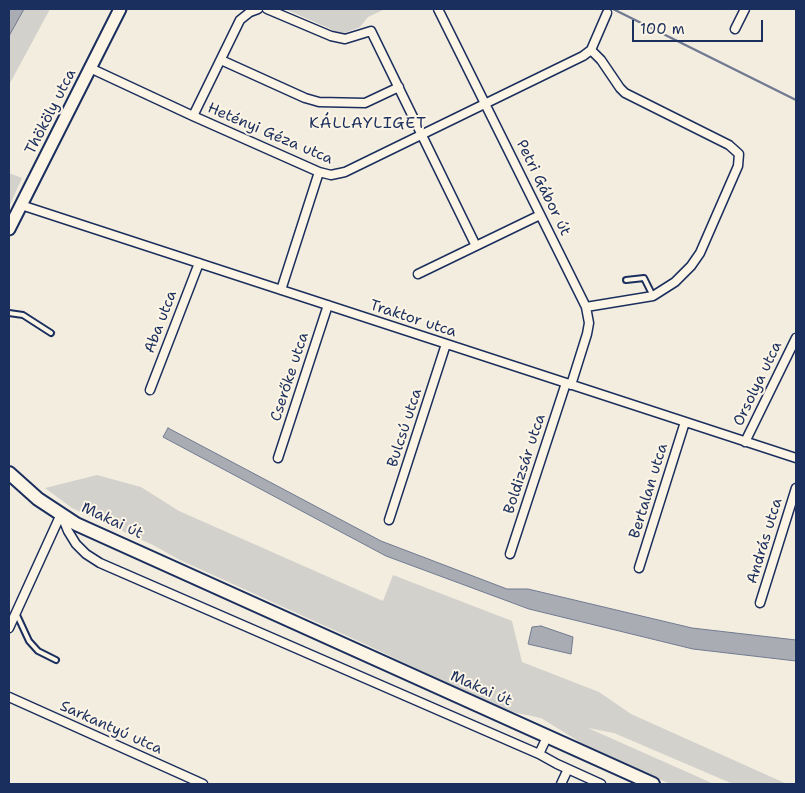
<!DOCTYPE html>
<meta charset="utf-8">
<style>
body{margin:0}
#map{position:relative;width:805px;height:793px;overflow:hidden;background:#f3ede0;font-family:"Shantell Sans",sans-serif}
canvas{display:block}
.frame{position:absolute;inset:0;border:10px solid #1b2f5e;pointer-events:none}
.scale{position:absolute;left:632px;top:20px;width:131px;height:22px;box-sizing:border-box;border:2px solid #1b2f5e;border-top:0;padding-left:6px;font-size:15px;line-height:18px;white-space:nowrap;color:#1b2f5e;-webkit-text-stroke:4px #fcf5e5;paint-order:stroke}
</style>
<div id="map">
<canvas width="805" height="793"></canvas>
<div class="frame"></div>
<div class="scale">100 m</div>
</div>
<script>
const context = document.querySelector('canvas').getContext('2d');
context.lineJoin = 'round';
function paint(path, color) {
  context.fillStyle = color;
  context.fill(path, 'evenodd');
}
function shape(rows) {
  const path = new Path2D();
  for (const r of rows) {
    path.moveTo(r[0], r[1]);
    for (let i = 2; i < r.length; i += 2) path.lineTo(r[i], r[i + 1]);
  }
  return path;
}
function strokePath(path, color, width, dash) {
  context.strokeStyle = color;
  context.lineWidth = width;
  context.lineCap = dash ? 'butt' : 'round';
  context.setLineDash(dash || []);
  context.stroke(path);
}
function write(font, color, halo, rows, align = 'center') {
  context.font = font + ' "Shantell Sans",sans-serif';
  context.lineWidth = 4;
  context.setLineDash([]);
  context.textBaseline = 'middle';
  context.strokeStyle = halo;
  context.fillStyle = color;
  for (const [text, x, y, turn = 0] of rows) {
    context.save();
    context.translate(x, y);
    context.rotate((+turn || 0) * Math.PI / 180);
    context.textAlign = isNaN(turn) ? turn : align;
    if (halo) context.strokeText(text, 0, 0);
    context.fillText(text, 0, 0);
    context.restore();
  }
}
const green = shape([
 [9,9,50,9,9,85],
 [285,9,385,9,368,17,360,27,342,34],
 [9,173,22,178,9,207],
 [97,475,141,487,179,511,383,601,393,575,512,621,522,662,599,692,631,714,787,784,733,784,614,733,588,728,714,784,670,784,588,747,541,718,503,710,367,645,180,560,153,545,72,508,45,488]
]);
const water = shape([
 [9,9,24,9,9,36,9,9],
 [168,428,381,541,507,589,528,589,692,628,796,640,796,661,693,649,529,609,386,556,163,437,168,428],
 [541,626,573,637,571,654,528,644,532,627,541,626]
]);
const stream = shape([
 [613,9,796,100]
]);
const lane = shape([
 [626,280,644,278,653,296],
 [9,313,23,315,51,333],
 [16,613,29,641,38,651,56,660]
]);
const street = shape([
 [267,9,331,36,345,39,371,31,476,246],
 [438,9,586,307,589,323,587,334,571,385],
 [735,29,745,9],
 [221,60,305,98,319,102,365,103,399,87],
 [90,68,193,116,319,172,331,175,345,172,583,56,591,50,607,13],
 [193,116,240,20,250,12,258,9],
 [21,205,796,458],
 [418,274,540,215],
 [281,290,319,172],
 [586,307,653,296,675,282,691,266,700,253,738,166,739,154,729,145,625,93,620,88,601,60,591,50],
 [150,390,199,263],
 [745,442,796,338],
 [278,458,328,305],
 [62,516,68,531,76,544,86,554,100,563,539,754,557,764,601,784],
 [389,520,446,344],
 [510,554,566,383],
 [639,568,685,422],
 [760,603,796,488],
 [9,628,61,514],
 [9,697,203,784],
 [539,754,547,737],
 [561,784,568,769]
]);
const secondary = shape([
 [9,229,120,9]
]);
const primary = shape([
 [9,473,38,499,76,524,653,784]
]);
const streetNames = [
 ["Thököly utca",51,112,-63],
 ["Hetényi Géza utca",270,134,23],
 ["Petri Gábor út",543,188,64],
 ["Traktor utca",413,319,18],
 ["Aba utca",161,322,-69],
 ["Cserőke utca",290,377,-72],
 ["Orsolya utca",758,384,-64],
 ["Bulcsú utca",405,428,-72],
 ["Boldizsár utca",525,464,-72],
 ["Bertalan utca",649,491,-73],
 ["Makai út",112,521,25],
 ["András utca",765,541,-73],
 ["Makai út",481,689,24],
 ["Sarkantyú utca",111,728,24]
];
const neighbourhoodNames = [
 ["KÁLLAYLIGET",368,124]
];
paint(green, '#d3d1cc');
paint(water, '#a9acb3');
strokePath(water, '#707a91', 1);
strokePath(stream, '#707a91', 2.5);
strokePath(lane, '#1b2f5e', 8);
strokePath(street, '#1b2f5e', 11);
strokePath(secondary, '#1b2f5e', 15);
strokePath(primary, '#1b2f5e', 16);
strokePath(lane, '#fcf5e5', 4);
strokePath(street, '#fcf5e5', 8);
strokePath(secondary, '#fcf5e5', 11);
strokePath(primary, '#fcf5e5', 12);
write('15px', '#1b2f5e', '#fcf5e5', streetNames);
context.letterSpacing = '1px';
write('16px', '#1b2f5e', '#fcf5e5', neighbourhoodNames);
context.letterSpacing = '0px';
</script>
